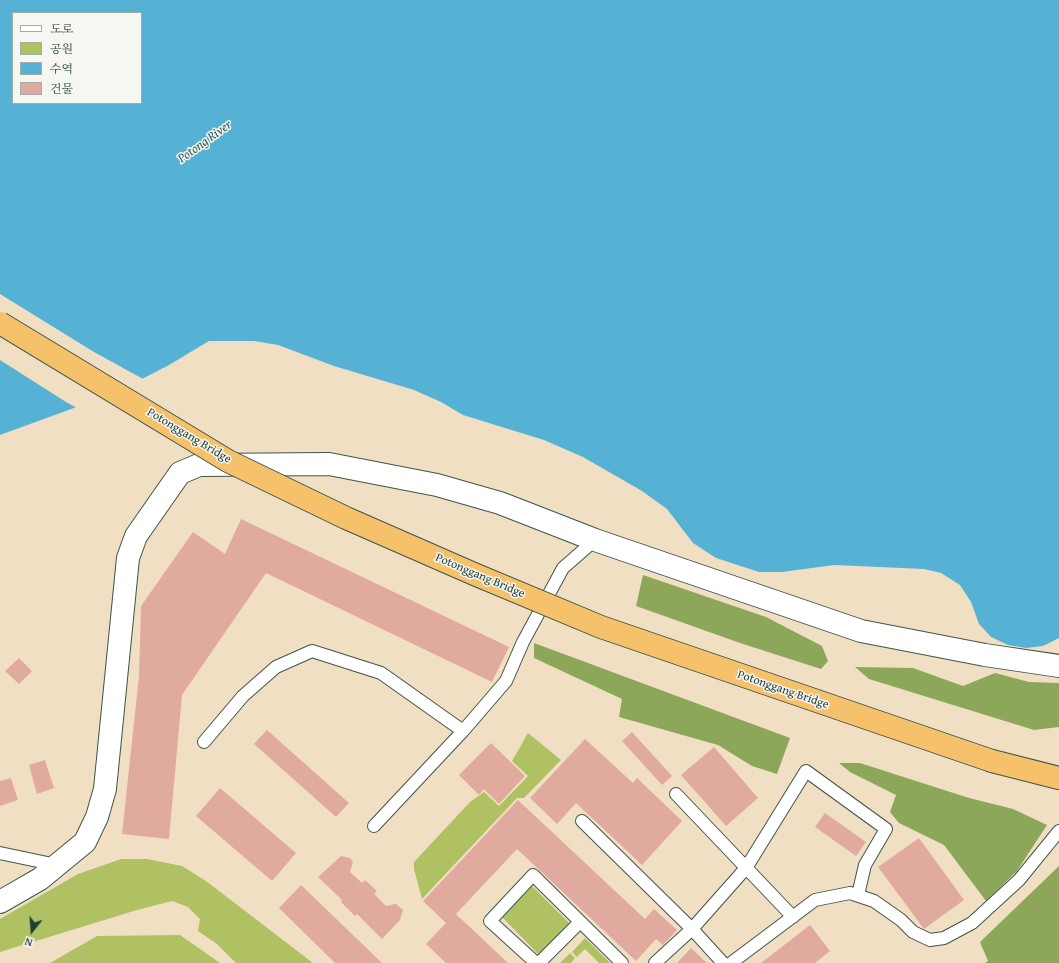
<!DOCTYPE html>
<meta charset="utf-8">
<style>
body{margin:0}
#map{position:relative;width:1059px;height:963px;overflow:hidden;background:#f1dfc3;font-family:"Gentium Book Plus","Noto Serif KR",serif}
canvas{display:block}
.legend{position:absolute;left:12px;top:12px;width:130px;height:92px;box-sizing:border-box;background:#f6f6f2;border:1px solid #a0aca6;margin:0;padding:5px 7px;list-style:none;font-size:12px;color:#1f3d34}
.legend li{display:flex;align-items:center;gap:8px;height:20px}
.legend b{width:20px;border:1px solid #a0aca6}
.north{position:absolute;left:12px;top:911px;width:40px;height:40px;-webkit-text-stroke:3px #f6f6f2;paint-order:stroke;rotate:197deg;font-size:11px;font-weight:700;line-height:16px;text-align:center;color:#1f3d34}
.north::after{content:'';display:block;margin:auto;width:14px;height:18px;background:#1f3d34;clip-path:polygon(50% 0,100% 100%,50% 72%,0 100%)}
</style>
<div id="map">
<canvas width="1059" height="963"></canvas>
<ul class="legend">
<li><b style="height:5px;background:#fff"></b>도로</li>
<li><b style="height:11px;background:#b0c164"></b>공원</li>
<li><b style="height:11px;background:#56b2d4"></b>수역</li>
<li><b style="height:11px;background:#e1aa9e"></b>건물</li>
</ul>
<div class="north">N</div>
</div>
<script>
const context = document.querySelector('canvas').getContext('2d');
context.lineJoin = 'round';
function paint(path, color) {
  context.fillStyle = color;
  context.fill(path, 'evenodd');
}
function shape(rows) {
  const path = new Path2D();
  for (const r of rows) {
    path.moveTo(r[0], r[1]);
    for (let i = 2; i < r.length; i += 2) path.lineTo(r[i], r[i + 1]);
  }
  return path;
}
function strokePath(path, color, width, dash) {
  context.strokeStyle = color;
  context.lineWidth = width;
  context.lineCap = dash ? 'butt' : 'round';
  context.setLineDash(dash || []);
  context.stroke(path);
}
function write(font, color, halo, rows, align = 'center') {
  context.font = font + ' "Gentium Book Plus",serif';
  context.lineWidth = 3;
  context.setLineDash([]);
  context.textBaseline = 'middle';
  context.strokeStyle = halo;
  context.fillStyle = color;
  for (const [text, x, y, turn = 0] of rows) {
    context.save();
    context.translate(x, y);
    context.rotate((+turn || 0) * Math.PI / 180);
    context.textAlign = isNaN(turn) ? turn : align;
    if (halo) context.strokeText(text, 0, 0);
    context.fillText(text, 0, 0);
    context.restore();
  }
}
const green = shape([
 [528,733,561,760,524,798,517,798,422,899,414,869,414,862,470,802,484,792,499,806,528,776,512,761],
 [121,859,147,859,182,866,206,881,313,963,236,963,217,944,198,931,200,919,188,907,172,901,137,910,0,952,0,919,78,874],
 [532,886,570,924,539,955,502,917],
 [180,935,220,963,50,963,97,936],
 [585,938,610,963,599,963,585,949,577,957,572,952],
 [570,953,575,958,571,963,560,963]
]);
const forest = shape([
 [643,575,766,617,822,646,828,661,821,669,740,643,636,606],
 [534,643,790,738,777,774,752,766,718,745,619,717,622,699,534,658],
 [855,667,913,668,963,686,995,673,1029,682,1059,683,1059,727,1034,730,869,679],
 [839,763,860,763,969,798,1013,809,1047,825,1017,871,986,901,944,845,899,823,890,812,896,795,850,772],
 [1059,866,1059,963,985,963,988,961,980,942]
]);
const water = shape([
 [0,0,1059,0,1059,638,1043,646,1026,648,1008,645,991,637,979,624,971,602,960,585,941,573,924,569,834,565,782,572,759,572,716,558,693,543,667,509,642,491,583,457,544,440,463,415,441,402,414,390,334,366,278,345,254,341,209,341,169,365,115,393,0,435],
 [13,13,141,13,141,103,13,103]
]);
const pier = shape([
 [0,294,94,352,145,380,116,395,79,409,66,402,0,360]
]);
const building = shape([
 [241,519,509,647,492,682,266,573,182,695,169,839,122,834,139,676,141,606,193,532,225,554],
 [19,658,32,671,19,684,5,671],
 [267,730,349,803,336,817,254,744],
 [632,732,672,776,662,785,622,741],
 [585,739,633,783,637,778,682,821,642,865,576,803,557,824,530,798],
 [491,743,525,776,499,804,484,789,479,795,459,775],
 [714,747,758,798,726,826,681,775],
 [45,760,54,788,37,794,29,765],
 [11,778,18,800,0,806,0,781],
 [220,788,296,853,272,881,196,816],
 [518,800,645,919,654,909,677,930,663,945,656,939,636,961,517,849,456,914,508,963,446,963,426,944,446,923,423,901],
 [825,813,866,842,856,856,815,827],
 [919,838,964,900,924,929,878,867],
 [341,856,350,858,353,862,350,872,362,883,365,880,377,891,374,894,386,906,396,904,403,910,400,920,382,939,357,914,355,916,341,902,342,900,318,877],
 [301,885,382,963,335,963,279,908],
 [810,925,830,951,815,963,761,963],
 [691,948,707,963,677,963]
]);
const service = shape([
 [204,742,243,696,276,667,312,651,381,673,463,731],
 [676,794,793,917],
 [582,821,692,929,723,963],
 [374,826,463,731,506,681,523,642,563,568,595,540],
 [0,853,57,865],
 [536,963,490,921,533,875,622,963],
 [539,963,580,922],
 [655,963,692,929,746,868,806,771,886,829,865,865,858,895],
 [731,963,815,900,850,893,874,901,901,920,913,932,930,940,944,938,972,923,1019,880,1059,831]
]);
const minor = shape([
 [0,902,40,879,85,842,97,817,105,789,128,558,136,536,180,473,199,465,329,464,437,485,500,503,595,540,861,631,985,655,1059,666]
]);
const trunk = shape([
 [992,761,1059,778]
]);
const trunkBridge = shape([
 [0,323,228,461,346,518,474,574,601,627,992,761]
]);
const streetNames = [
 ["Potonggang Bridge",189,436,31],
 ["Potonggang Bridge",480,576,23],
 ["Potonggang Bridge",783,690,19]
];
const waterNames = [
 ["Potong River",205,142,-36]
];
paint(green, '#b0c164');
paint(forest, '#8ca75a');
paint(water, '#56b2d4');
paint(pier, '#f1dfc3');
paint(building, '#e1aa9e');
strokePath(service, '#3e5549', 14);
strokePath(minor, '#3e5549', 24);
strokePath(trunk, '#3e5549', 24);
strokePath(service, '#fff', 12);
strokePath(minor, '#fff', 22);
strokePath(trunk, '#f5c16b', 22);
strokePath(trunkBridge, '#3e5549', 24, []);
strokePath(trunkBridge, '#f5c16b', 22);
write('12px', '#1f3d34', '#f6f6f2', streetNames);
write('italic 13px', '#2d5a5c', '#f6f6f2', waterNames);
</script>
